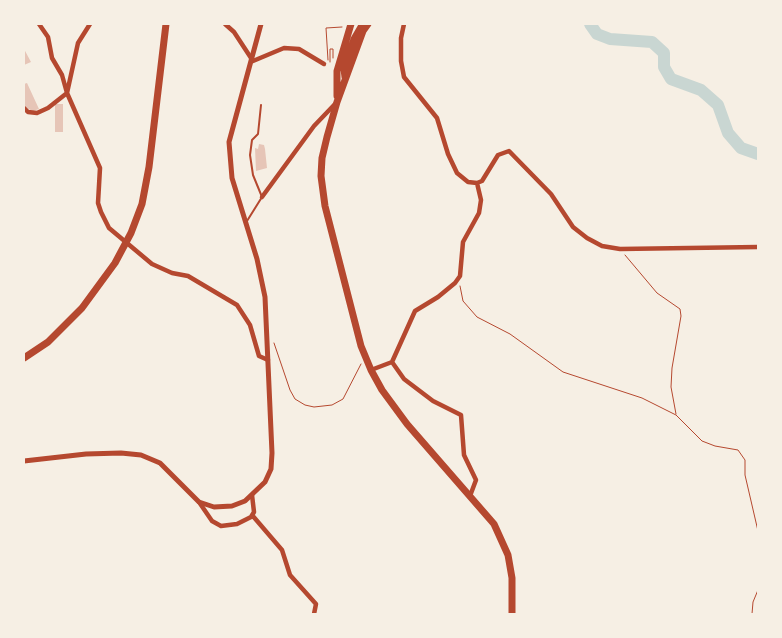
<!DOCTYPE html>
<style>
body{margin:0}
#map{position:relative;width:782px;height:638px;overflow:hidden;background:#f6efe4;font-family:"Archivo Narrow",sans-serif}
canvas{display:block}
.frame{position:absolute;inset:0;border:25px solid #f6efe4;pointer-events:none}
</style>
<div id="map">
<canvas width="782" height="638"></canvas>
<div class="frame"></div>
</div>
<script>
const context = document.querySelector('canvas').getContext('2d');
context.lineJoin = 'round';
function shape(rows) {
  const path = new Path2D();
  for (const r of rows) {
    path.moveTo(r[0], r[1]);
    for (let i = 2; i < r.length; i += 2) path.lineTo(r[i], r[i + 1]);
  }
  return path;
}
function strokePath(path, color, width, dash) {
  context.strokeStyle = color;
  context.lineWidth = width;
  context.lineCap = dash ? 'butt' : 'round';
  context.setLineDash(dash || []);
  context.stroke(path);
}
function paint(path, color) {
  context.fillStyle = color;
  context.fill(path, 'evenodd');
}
const river = shape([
 [590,24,597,34,610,39,652,42,664,53,664,67,671,79,701,90,718,105,728,133,741,148,758,154]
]);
const building = shape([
 [24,49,31,62,24,65],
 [27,83,39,109,33,111,26,108,24,103,24,84],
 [55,104,63,104,63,132,55,132],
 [259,144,264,145,265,149,267,168,256,171,255,148,258,149]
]);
const path = shape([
 [328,60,326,28,342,27],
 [330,62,330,49,333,49,333,58],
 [625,255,657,293,680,309,681,316,672,368,671,387,676,414],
 [460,286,463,301,477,317,510,334,563,372,642,398,676,415,702,441,715,446,738,450,745,460,745,475,758,531],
 [274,343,290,390,295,399,305,405,314,407,332,405,343,399,361,364],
 [752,614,753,602,758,590]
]);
const service = shape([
 [247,221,262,197,253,175,250,155,252,140,258,134,261,105]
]);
const minor = shape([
 [90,24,78,43,67,93,100,168,98,203,101,212,109,228,152,264,172,273,188,276,237,305,250,325,259,356,268,360],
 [225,24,234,32,253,61,284,48,299,49,324,64],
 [404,24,401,38,401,61,404,77,437,118,448,154,457,173,468,182,477,183,482,181,498,155,509,151,551,194,573,227,587,238,602,246,620,249,758,247],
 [24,108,28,112,37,113,48,108,67,93,62,75,52,58,48,37,39,24],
 [262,197,314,126,336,103],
 [392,362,404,379,433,401,461,415,464,455,476,480,470,496],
 [371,370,392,362,415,311,438,297,455,283,460,276,463,242,479,213,481,200,477,183],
 [199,502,212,521,221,526,237,524,251,517,254,512,252,495],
 [252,515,282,550,290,575,316,604,314,614]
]);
const tertiary = shape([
 [24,461,86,454,121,453,141,455,160,463,199,502,214,507,232,506,245,501,265,482,271,469,272,453,265,297,257,259,232,178,229,142,261,24]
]);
const primary = shape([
 [368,24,363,31,337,102,327,137,322,158,321,176,325,206,361,346,371,370,382,390,407,424,494,524,508,555,512,578,512,614],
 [345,77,344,69,354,39,361,27],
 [337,96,337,71,351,24],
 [24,358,48,342,82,308,115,263,131,233,142,204,149,167,166,24]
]);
strokePath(river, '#c9d6d2', 12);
paint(building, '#e6c5b7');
strokePath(path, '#b5482f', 1);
strokePath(service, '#b5482f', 2);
strokePath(minor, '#b5482f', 4.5);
strokePath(tertiary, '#b5482f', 5);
strokePath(primary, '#b5482f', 7);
</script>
